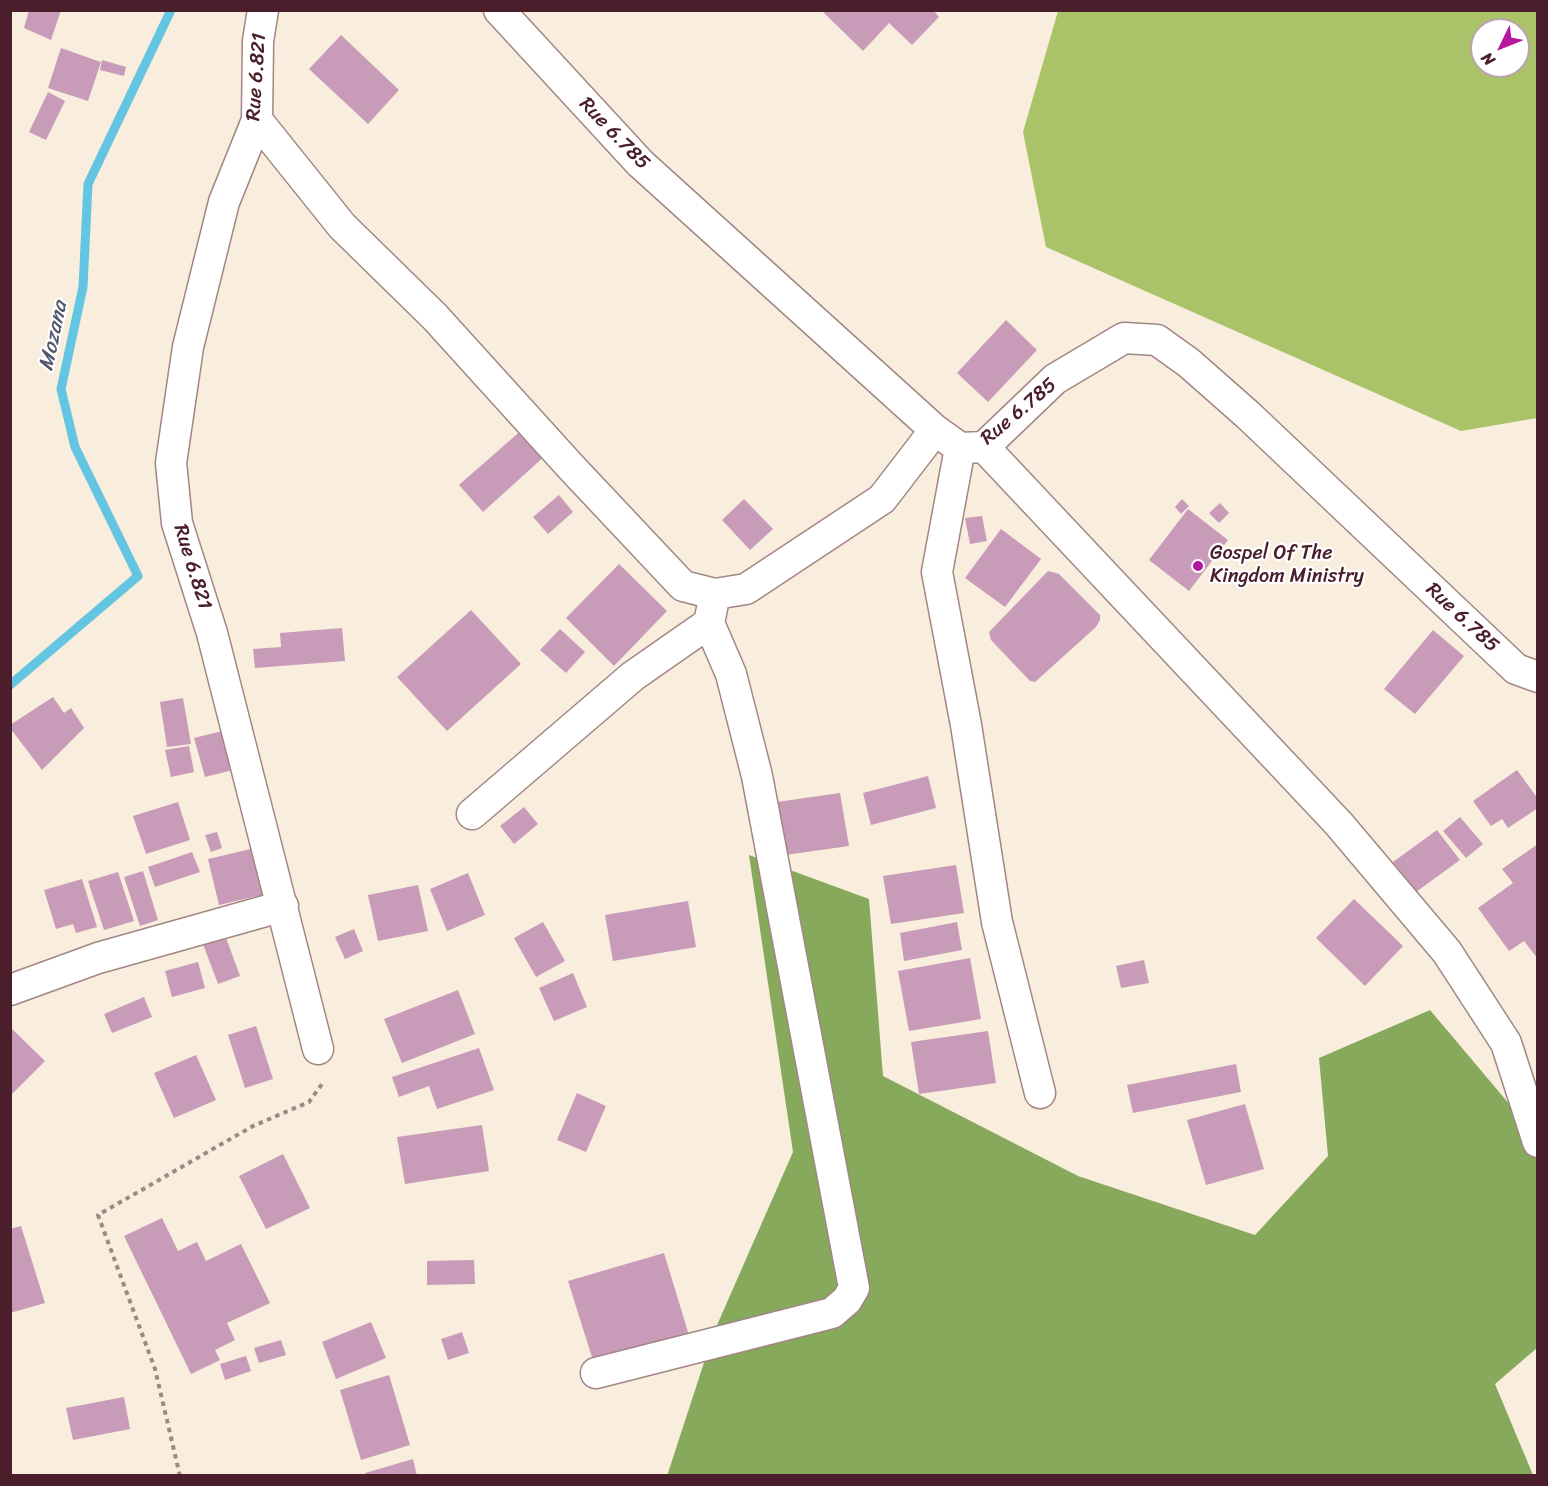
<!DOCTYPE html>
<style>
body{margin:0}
#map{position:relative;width:1548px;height:1486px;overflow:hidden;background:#f9eddd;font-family:Sriracha,sans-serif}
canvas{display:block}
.frame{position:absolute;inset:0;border:12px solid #4a1f2b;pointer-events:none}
.north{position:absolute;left:1470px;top:18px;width:60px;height:60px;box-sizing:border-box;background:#fff;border:2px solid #b7a5aa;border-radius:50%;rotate:227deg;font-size:16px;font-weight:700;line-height:24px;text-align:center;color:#4a1f2b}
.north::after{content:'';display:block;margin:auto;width:21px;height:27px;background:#b5179e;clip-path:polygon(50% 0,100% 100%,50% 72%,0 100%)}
</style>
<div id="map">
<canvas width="1548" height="1486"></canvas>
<div class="frame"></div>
<div class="north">N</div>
</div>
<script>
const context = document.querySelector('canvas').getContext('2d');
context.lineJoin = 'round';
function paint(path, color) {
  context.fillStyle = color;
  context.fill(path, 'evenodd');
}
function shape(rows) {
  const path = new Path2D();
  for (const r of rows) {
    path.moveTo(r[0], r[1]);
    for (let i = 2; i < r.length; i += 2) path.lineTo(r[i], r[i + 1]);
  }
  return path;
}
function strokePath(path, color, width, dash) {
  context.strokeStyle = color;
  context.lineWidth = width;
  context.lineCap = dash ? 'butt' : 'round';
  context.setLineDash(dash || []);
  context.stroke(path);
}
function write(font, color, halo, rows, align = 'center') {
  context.font = font + ' Sriracha,sans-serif';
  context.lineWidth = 4.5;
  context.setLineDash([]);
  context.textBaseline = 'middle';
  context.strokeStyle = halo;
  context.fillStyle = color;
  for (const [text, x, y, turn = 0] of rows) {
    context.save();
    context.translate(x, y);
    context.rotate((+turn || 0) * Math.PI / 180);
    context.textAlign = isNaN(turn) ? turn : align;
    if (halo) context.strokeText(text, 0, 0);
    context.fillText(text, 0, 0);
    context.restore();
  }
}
const green = shape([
 [1058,11,1537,11,1537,418,1461,431,1046,247,1023,132],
 [1482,30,1518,30,1518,66,1482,66]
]);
const forest = shape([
 [749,855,869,899,883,1076,1078,1176,1255,1235,1328,1156,1319,1058,1430,1010,1537,1137,1537,1348,1495,1384,1533,1475,667,1476,714,1332,793,1152]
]);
const stream = shape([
 [10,685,138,576,75,447,61,389,83,287,88,184,171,10]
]);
const building = shape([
 [29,10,61,10,51,40,24,28],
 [821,10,933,10,939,17,912,45,889,23,863,51],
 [341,35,399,90,368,124,309,69],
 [61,48,101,62,88,101,48,88],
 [102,60,126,67,124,76,100,70],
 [48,92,65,101,46,140,29,132],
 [1006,320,1037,350,988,402,957,373],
 [524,428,547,454,483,512,459,485],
 [559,495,573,512,548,534,533,517],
 [744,499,773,529,750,550,722,520],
 [1182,499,1189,506,1181,514,1175,507],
 [1220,503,1229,513,1219,523,1209,513],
 [1188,509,1228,540,1189,591,1149,560],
 [982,516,987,541,970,544,965,518],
 [1001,529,1041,559,1005,607,965,578],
 [619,564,667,611,614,666,566,618],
 [1048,571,1059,574,1100,615,1100,620,1096,627,1035,682,1030,681,991,640,989,632],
 [471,610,521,664,447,731,397,677],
 [342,628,345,661,255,668,253,649,281,647,280,633],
 [560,629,585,652,566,673,540,650],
 [1433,630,1464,656,1415,714,1384,689],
 [53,697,64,713,71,708,84,728,42,770,10,728,10,725],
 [183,698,191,744,167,747,160,702],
 [230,729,237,769,205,777,194,738],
 [189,746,194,772,171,777,165,750],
 [1517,770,1538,799,1538,808,1508,828,1502,819,1491,826,1473,801],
 [928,776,936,808,871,825,863,793],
 [840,793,849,846,785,855,777,802],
 [178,802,190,840,146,854,133,816],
 [524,807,538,824,514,844,500,826],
 [1460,817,1483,844,1466,858,1443,831],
 [1437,830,1460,860,1416,892,1393,862],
 [217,832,222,848,211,852,205,835],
 [1538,844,1538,959,1524,941,1509,951,1478,908,1513,883,1502,869],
 [255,848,266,894,219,905,208,859],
 [192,852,200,872,155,887,148,867],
 [956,865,964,913,891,924,883,876],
 [143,871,158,920,140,926,124,877],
 [118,872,134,921,104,930,88,881],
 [468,873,485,915,447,931,430,889],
 [82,879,97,927,76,933,73,924,56,929,44,890],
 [418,885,428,931,378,941,368,895],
 [1354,899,1403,946,1365,986,1316,938],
 [688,901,696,947,613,961,605,915],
 [543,922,565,961,536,977,514,938],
 [957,922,962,950,904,961,900,933],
 [354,929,363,951,345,959,335,937],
 [225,935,240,976,218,984,203,944],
 [970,958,981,1019,909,1031,898,971],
 [1144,960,1149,983,1121,988,1116,966],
 [198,962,205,988,172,997,165,971],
 [573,973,587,1007,554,1021,539,988],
 [458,990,475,1034,402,1063,384,1019],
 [144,997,152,1017,112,1033,104,1014],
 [256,1026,273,1079,245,1088,228,1035],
 [10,1027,45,1061,10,1096],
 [988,1031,996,1083,919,1094,911,1042],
 [479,1048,494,1090,437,1109,429,1086,399,1097,392,1077],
 [196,1055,216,1100,174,1118,154,1073],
 [1236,1064,1241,1092,1133,1113,1127,1085],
 [577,1093,606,1106,586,1152,557,1140],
 [1245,1104,1264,1169,1206,1185,1187,1120],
 [482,1125,489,1171,405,1184,397,1137],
 [283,1154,310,1208,266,1229,239,1176],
 [162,1218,178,1251,197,1242,206,1261,241,1244,270,1303,227,1323,235,1340,215,1350,220,1360,191,1374,124,1236],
 [21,1226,45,1303,10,1313,10,1229],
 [664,1253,691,1342,596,1370,568,1281],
 [474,1260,475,1284,427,1285,427,1261],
 [371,1322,386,1358,336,1379,322,1342],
 [462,1332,469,1353,448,1360,441,1339],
 [281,1340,286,1355,259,1363,254,1348],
 [246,1356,251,1371,225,1380,220,1364],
 [389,1375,410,1445,361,1460,340,1390],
 [124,1397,130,1429,73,1440,66,1408],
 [413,1459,417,1476,366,1476,365,1473]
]);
const path = shape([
 [180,1476,155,1369,98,1215,253,1126,309,1102,322,1084,322,1080]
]);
const minor = shape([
 [263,10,258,41,257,120,224,202,188,347,171,463,177,523,212,633,318,1049],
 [499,10,640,163,935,430,960,448,984,447,1055,379,1124,338,1157,340,1189,363,1248,415,1516,669,1538,677],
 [257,120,342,226,435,317,571,467,683,586,715,594,746,589,882,499,935,430],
 [984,447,1339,824,1447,952,1506,1043,1538,1142],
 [960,448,937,572,966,725,997,922,1040,1093],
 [472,814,633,676,709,623],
 [10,990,98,958,283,906],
 [596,1373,832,1313,847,1300,854,1288,757,776,731,674,709,623,715,594]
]);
const markers = [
 [1198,566,6,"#b5179e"]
];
const streetNames = [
 ["Rue 6.821",257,77,-86],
 ["Rue 6.785",614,134,46],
 ["Rue 6.785",1019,412,-40],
 ["Rue 6.821",192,567,73],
 ["Rue 6.785",1462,618,43]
];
const poiNames = [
 ["Gospel Of The",1210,554],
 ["Kingdom Ministry",1210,577]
];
const waterNames = [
 ["Mozana",54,336,-78]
];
paint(green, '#aac368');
paint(forest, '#87a95c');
strokePath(stream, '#63c5e1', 9);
paint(building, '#c89bb8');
strokePath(minor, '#a28684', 33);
strokePath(path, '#a28684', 4, [4.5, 4.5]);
strokePath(minor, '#fff', 30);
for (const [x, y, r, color] of markers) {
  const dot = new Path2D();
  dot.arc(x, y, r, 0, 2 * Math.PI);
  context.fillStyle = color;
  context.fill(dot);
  strokePath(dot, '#fff', 2);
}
write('20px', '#4a1f2b', '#fff', streetNames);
write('20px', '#4a1f2b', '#fff', poiNames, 'left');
write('italic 21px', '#53596b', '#fff', waterNames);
</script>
